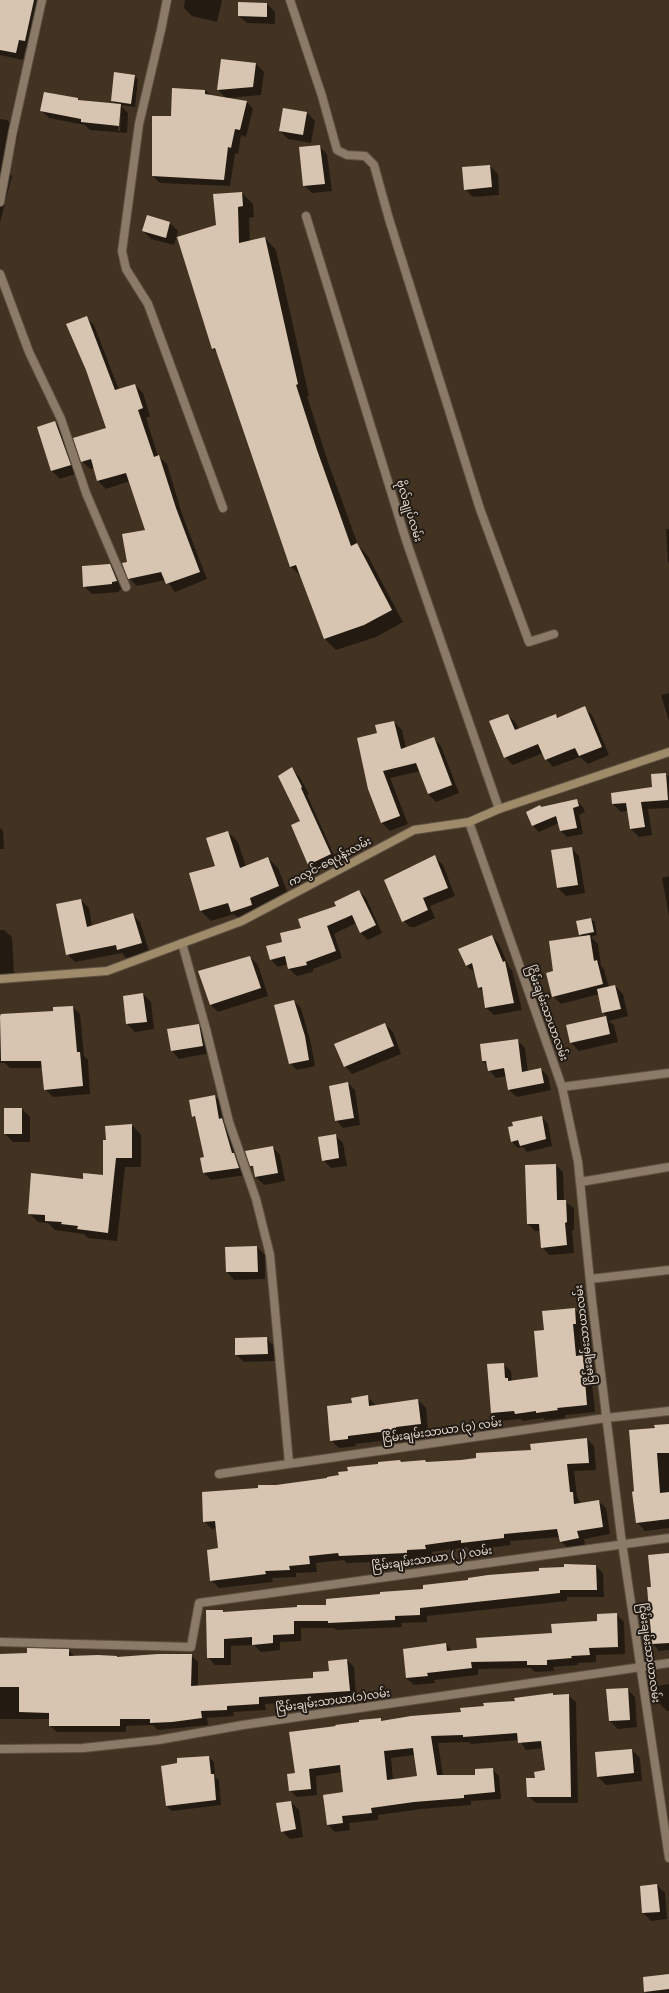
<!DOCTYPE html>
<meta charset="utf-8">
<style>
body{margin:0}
canvas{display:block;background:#413222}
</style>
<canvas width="669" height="1993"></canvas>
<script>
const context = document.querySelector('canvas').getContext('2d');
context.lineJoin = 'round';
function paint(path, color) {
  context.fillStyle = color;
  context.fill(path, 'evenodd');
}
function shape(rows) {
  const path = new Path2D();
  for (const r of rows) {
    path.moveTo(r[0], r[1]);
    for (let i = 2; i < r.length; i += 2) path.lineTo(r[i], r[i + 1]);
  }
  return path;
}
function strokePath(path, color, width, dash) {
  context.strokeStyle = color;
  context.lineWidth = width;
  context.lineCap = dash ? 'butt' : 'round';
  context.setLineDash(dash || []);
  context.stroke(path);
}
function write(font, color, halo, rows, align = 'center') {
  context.font = font + ' Figtree,"Noto Sans Myanmar",sans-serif';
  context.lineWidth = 4;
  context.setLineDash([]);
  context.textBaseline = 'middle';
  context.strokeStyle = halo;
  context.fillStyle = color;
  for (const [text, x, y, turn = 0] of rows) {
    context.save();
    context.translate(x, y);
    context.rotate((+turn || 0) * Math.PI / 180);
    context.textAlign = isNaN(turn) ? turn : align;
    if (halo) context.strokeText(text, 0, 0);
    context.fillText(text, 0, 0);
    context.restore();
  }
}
const shadow = shape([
 [0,0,36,0,41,5,33,48,26,47,23,60,0,55],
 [185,0,221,0,222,1,217,22,192,16,184,8],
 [267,4,275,12,275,24,247,23,239,16],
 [222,60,256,64,264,72,261,95,227,98,247,102,253,109,246,137,241,135,238,154,235,153,230,186,160,183,153,176,172,117,205,90,210,95,226,98,218,90],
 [134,76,138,79,135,107,120,105,128,113,127,133,90,130,85,125,49,118,41,110,78,99,80,101,116,104,112,101],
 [119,111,121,111,120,131,118,131],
 [284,109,307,113,315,121,311,143,288,139,280,131],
 [0,119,7,120,19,132,9,173,12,176,0,223],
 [319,146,327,154,332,191,312,193,304,185],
 [490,166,498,174,499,195,473,197,465,189],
 [242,193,253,204,254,217,249,218,250,242,265,238,276,250,309,396,307,396,328,462,358,545,368,556,403,622,376,637,336,650,325,639,302,577,291,567,234,399,231,396,217,353,213,349,217,226],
 [148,217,170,223,178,231,174,245,151,239,143,231],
 [86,317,94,325,119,390,135,385,143,393,150,416,146,418,158,456,167,464,183,517,207,579,175,592,166,580,137,586,129,578,128,563,146,530,130,481,106,489,98,481,94,468,90,469,82,461,108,429],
 [55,423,63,430,78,473,60,479,52,471],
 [666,529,669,529,669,563,668,562],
 [110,565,118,573,124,589,119,590,119,592,92,594,84,586],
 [669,693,669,721,661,695],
 [584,708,592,715,609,755,588,764,580,757,553,767,546,759,543,753,513,765,505,757,508,715,516,723,519,729,556,715,559,718],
 [394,722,402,730,406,748,433,738,441,746,459,793,436,802,428,794,420,771,390,778,408,824,390,831,382,823,369,789,378,734],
 [292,769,299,776,309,794,307,795,337,862,316,871,309,864],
 [666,774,669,777,669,808,648,809,652,835,639,837,631,829,628,811,621,812,613,804,612,794,653,788],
 [577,801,583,807,585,812,579,815,583,834,567,837,561,831,559,823,539,832,533,826,541,808],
 [0,828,3,831,4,849,0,849],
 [228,832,238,842,246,867,268,858,278,868,289,896,241,922,234,914,211,921,201,911,191,874,217,866],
 [571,848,579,856,585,893,566,896,558,888],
 [435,857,443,865,455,896,430,906,435,918,415,927,410,927,402,919],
 [669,876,669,916,662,878],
 [359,891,366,898,382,933,368,940,361,933,356,923,334,934,342,958,313,969,313,972,297,976,289,969,288,964,278,967,271,960,283,942],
 [81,900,89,908,92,926,132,914,140,922,149,951,126,958,122,953,75,962,67,954],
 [591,919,595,922,597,935,591,937,598,944,601,966,604,969,609,988,615,986,623,994,628,1016,609,1021,614,1025,618,1042,579,1051,571,1043,567,1026,608,1017,603,1012,599,994,561,1004,553,996,554,972,582,937,580,934],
 [0,930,4,930,12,937,14,974,0,974],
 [492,936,499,944,509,967,512,970,522,1010,494,1015,486,1008,484,992,479,988,475,973,466,965],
 [250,957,258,965,268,996,218,1012,210,1004],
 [143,994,151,1002,154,1029,135,1032,127,1024],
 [294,1001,301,1008,311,1044,315,1066,297,1070,290,1063],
 [73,1007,80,1014,84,1056,88,1060,90,1094,53,1097,45,1089,43,1068,10,1068,5,1063,0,1063,0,1015,54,1012],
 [385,1024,393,1032,401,1054,352,1074,345,1066],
 [199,1025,207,1033,210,1053,179,1059,172,1051],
 [517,1040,525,1048,528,1072,541,1069,548,1076,551,1090,517,1097,509,1090,507,1076,496,1078,489,1070,488,1066,483,1061],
 [348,1083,355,1090,360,1125,343,1128,336,1120],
 [215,1096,223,1104,246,1175,211,1180,203,1172,205,1158,197,1121,193,1116],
 [22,1109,30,1117,30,1142,13,1142,5,1134],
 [542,1117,548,1124,552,1146,527,1152,523,1147,518,1148,511,1141],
 [132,1125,141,1135,141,1167,125,1167,117,1241,88,1238,84,1234,55,1230,48,1223,38,1222,29,1213,84,1180,104,1176,107,1141],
 [335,1135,343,1143,347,1166,331,1168,323,1160],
 [273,1147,280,1155,285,1181,264,1185,256,1177,254,1169,251,1166],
 [556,1165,563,1172,564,1201,574,1208,574,1230,572,1230,574,1253,549,1255,542,1247,540,1231,535,1231,528,1224],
 [257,1247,265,1255,265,1279,234,1280,227,1272],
 [574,1309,582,1316,584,1331,580,1332,582,1356,590,1364,595,1412,565,1415,565,1418,545,1420,543,1418,523,1421,521,1419,499,1421,492,1413,488,1365,503,1364,511,1371,512,1381,539,1378,545,1331],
 [266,1338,274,1346,275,1361,244,1362,236,1355],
 [367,1396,376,1406,418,1400,426,1408,428,1432,403,1434,404,1438,355,1444,356,1446,339,1448,331,1440,353,1404],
 [669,1425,669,1528,645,1531,637,1522,635,1492,656,1429],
 [587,1439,594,1446,596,1470,574,1471,577,1497,581,1504,598,1501,606,1508,610,1534,584,1539,585,1545,568,1548,560,1541,560,1537,510,1541,511,1545,469,1550,467,1547,432,1552,433,1556,414,1557,414,1560,347,1563,344,1560,316,1563,317,1572,296,1573,296,1577,272,1578,273,1582,219,1588,211,1580,219,1549,216,1528,212,1529,204,1521,259,1489,328,1479,400,1461,403,1463,461,1461,532,1451],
 [669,1554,669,1650,659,1651,653,1644,648,1588,652,1588],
 [596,1566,603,1573,604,1597,567,1597,567,1601,427,1616,427,1622,401,1623,402,1627,336,1630,334,1628,301,1628,301,1641,280,1642,280,1650,261,1652,254,1645,231,1646,231,1665,215,1665,208,1657,223,1611,225,1613,327,1606,424,1590],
 [616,1614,624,1622,625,1654,596,1655,596,1662,578,1663,578,1665,553,1667,554,1671,535,1672,531,1668,478,1669,478,1675,434,1680,435,1683,414,1685,406,1678,446,1644,452,1651,478,1649,553,1634,598,1622],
 [68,1650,75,1657,118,1658,191,1655,198,1662,198,1687,314,1679,330,1672,347,1660,354,1667,356,1698,265,1704,266,1710,233,1712,234,1716,207,1718,208,1725,158,1730,153,1725,126,1726,126,1732,57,1732,50,1726,50,1719,0,1719,0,1722,0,1655],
 [669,1684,669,1711,667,1711,659,1703,657,1686],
 [627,1689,635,1697,637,1727,618,1729,610,1721,607,1690],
 [553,1694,555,1696,568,1695,576,1702,578,1803,536,1803,528,1796,536,1778,546,1771,543,1748,526,1750,519,1740,471,1744,469,1742,438,1743,443,1776,476,1776,492,1769,499,1776,501,1799,471,1801,471,1805,421,1809,378,1815,378,1820,349,1823,350,1830,335,1832,328,1825,344,1793,342,1772,316,1776,317,1795,297,1797,290,1790,296,1774,337,1727,380,1719,383,1722,462,1713],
 [415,1755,419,1777,393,1780,391,1758],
 [632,1750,640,1758,642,1781,606,1785,598,1777,596,1753],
 [209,1757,214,1762,215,1777,219,1780,221,1805,172,1811,166,1806,162,1766],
 [291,1802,299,1810,303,1837,290,1839,282,1831],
 [657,1885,665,1893,667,1919,651,1921,643,1913],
 [669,1975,669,1993,646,1993,644,1978]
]);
const building = shape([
 [0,0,34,0,25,41,19,40,16,53,0,50],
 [238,2,267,3,267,17,238,16],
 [221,59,256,63,253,87,217,90],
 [114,72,135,75,131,104,111,101],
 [172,88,205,90,205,94,247,101,240,130,235,129,231,148,228,147,224,180,152,176,152,116,171,116],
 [44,92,78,98,78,100,121,104,119,126,81,122,81,119,40,111],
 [283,108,307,112,303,135,279,131],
 [320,145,325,184,303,186,299,147],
 [490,165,492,187,464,190,462,167],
 [242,192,243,206,238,207,239,243,265,237,298,384,296,385,317,450,351,546,357,543,392,610,364,625,324,639,296,565,290,567,215,348,212,349,177,237,216,225,213,194],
 [147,215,170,222,166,238,142,231],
 [87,316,115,390,135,384,143,408,138,410,154,457,159,455,176,508,200,572,166,584,161,572,128,579,122,563,127,562,122,534,145,530,126,473,97,481,91,459,81,462,73,438,106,428,86,370,66,324],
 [55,421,71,465,51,471,37,427],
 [110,564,117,581,112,582,112,584,83,587,82,566],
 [585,706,602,747,579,756,575,748,545,760,538,744,504,758,489,721,508,714,515,730,556,714,557,718],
 [394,721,401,749,434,737,452,785,428,794,416,763,383,771,400,816,381,823,368,789,357,738,377,733,375,725],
 [292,767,302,787,301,788,331,854,308,865,291,825,300,821,278,776],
 [666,773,668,800,641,802,645,827,630,829,626,803,612,804,611,793,652,787,651,774],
 [577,799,579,806,573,808,577,828,560,831,556,816,532,826,526,812,540,805,541,807],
 [228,831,240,868,268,857,279,886,250,898,252,905,231,912,228,903,200,911,189,873,215,866,206,838],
 [572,847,578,885,557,888,551,850],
 [435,855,448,888,423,898,428,910,402,922,384,880],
 [359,890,376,925,360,933,352,915,327,926,336,951,306,962,307,965,288,969,285,956,270,960,266,946,282,942,280,933,301,928,298,919,336,906,334,902],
 [81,899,87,927,133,913,142,943,117,950,116,945,66,955,56,904],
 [591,918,594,932,579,935,576,921],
 [492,935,503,962,505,961,514,1003,485,1008,482,987,478,988,472,963,466,966,458,949],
 [590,935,594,961,597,960,603,984,552,997,546,973,553,971,549,941],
 [250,956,261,988,210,1005,198,971],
 [615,985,621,1009,602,1013,597,989],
 [143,993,147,1022,126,1024,123,996],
 [294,1000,305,1036,309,1060,289,1064,274,1005],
 [73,1006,77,1052,80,1052,83,1086,44,1090,41,1061,1,1061,0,1016,1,1014,53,1011,53,1007],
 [606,1016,610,1034,570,1043,566,1025],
 [385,1023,394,1046,344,1067,334,1044],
 [199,1024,203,1046,171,1051,167,1029],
 [518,1039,522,1072,541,1068,544,1083,508,1090,504,1068,488,1071,486,1061,482,1061,480,1044],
 [348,1082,354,1118,335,1121,329,1086],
 [215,1095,219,1119,222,1118,232,1153,234,1153,239,1168,203,1173,200,1158,204,1157,195,1116,192,1117,189,1100],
 [4,1108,22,1108,22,1134,4,1134],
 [542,1116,546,1139,520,1146,518,1140,511,1142,508,1127,513,1126,512,1122],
 [132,1124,132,1158,116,1158,108,1233,77,1229,78,1226,61,1224,62,1222,45,1221,45,1215,28,1214,31,1173,83,1179,83,1173,103,1175,103,1140,106,1140,105,1126],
 [336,1134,339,1158,322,1161,318,1137],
 [273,1146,278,1173,255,1177,253,1166,250,1166,245,1151],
 [556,1164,557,1200,566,1200,567,1222,565,1223,567,1245,541,1248,539,1224,527,1224,525,1165],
 [257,1246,258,1272,226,1272,225,1247],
 [575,1308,576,1324,573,1324,576,1356,583,1355,587,1405,557,1408,558,1410,536,1413,536,1411,515,1414,514,1411,491,1413,487,1364,504,1363,505,1378,508,1378,508,1381,538,1377,534,1331,544,1330,542,1311],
 [267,1337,268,1354,235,1355,235,1338],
 [368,1395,369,1406,418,1399,421,1424,396,1427,396,1430,348,1436,348,1439,330,1441,327,1406,352,1403,351,1398],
 [669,1424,669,1453,657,1453,660,1493,669,1492,669,1519,636,1523,632,1492,634,1491,629,1430,655,1428,654,1425],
 [587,1438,589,1463,567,1464,570,1492,573,1492,574,1504,599,1500,603,1527,577,1531,579,1538,560,1542,557,1529,504,1534,504,1538,461,1543,461,1540,425,1545,426,1549,407,1550,407,1553,339,1556,338,1553,309,1556,310,1564,289,1566,290,1570,265,1571,266,1574,210,1581,207,1550,218,1548,215,1521,203,1522,202,1492,258,1488,258,1485,276,1485,327,1478,327,1477,339,1475,338,1472,348,1471,347,1467,378,1464,378,1462,400,1460,401,1462,425,1460,426,1462,461,1460,476,1458,476,1453,531,1450,530,1444],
 [669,1553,669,1643,652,1644,647,1587,651,1587,648,1555],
 [564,1564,596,1565,597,1590,560,1590,560,1593,420,1608,420,1615,395,1616,395,1620,328,1623,328,1621,294,1621,294,1634,273,1635,273,1643,252,1645,252,1637,224,1639,224,1658,207,1658,206,1610,223,1610,223,1612,297,1607,297,1605,326,1605,326,1599,380,1594,380,1592,423,1589,423,1585,468,1580,468,1578,488,1575,539,1571,539,1568,564,1567],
 [617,1613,618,1647,589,1648,590,1655,571,1656,572,1658,547,1660,547,1665,527,1665,527,1661,471,1662,472,1668,427,1673,428,1676,406,1678,403,1649,446,1643,447,1651,477,1648,476,1638,552,1633,551,1624,597,1621,597,1614],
 [27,1648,69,1649,69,1656,98,1655,117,1656,117,1657,158,1654,192,1654,191,1686,313,1678,313,1672,329,1671,328,1661,347,1659,350,1691,259,1697,259,1704,227,1706,227,1710,201,1711,202,1718,172,1722,150,1723,150,1719,120,1719,120,1726,49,1726,49,1713,19,1712,19,1687,0,1687,0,1654,27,1653],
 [628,1688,630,1720,609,1721,606,1689],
 [553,1693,553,1695,569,1694,571,1797,527,1797,526,1778,535,1778,534,1772,545,1770,541,1741,518,1743,517,1733,463,1737,463,1735,431,1736,437,1775,475,1775,475,1769,493,1768,495,1792,464,1795,464,1798,414,1802,371,1808,372,1813,342,1816,343,1823,327,1825,323,1795,343,1792,340,1765,309,1769,311,1789,289,1791,287,1774,295,1773,289,1732,336,1726,335,1725,359,1722,359,1720,381,1718,381,1721,411,1716,461,1712,460,1708,484,1706,483,1703,515,1701,514,1698],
 [413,1748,417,1776,387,1780,384,1751],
 [632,1749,634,1773,597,1777,595,1752],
 [209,1756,211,1774,214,1774,216,1800,166,1806,161,1766,177,1763,177,1758],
 [291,1801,296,1829,281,1832,276,1803],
 [657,1884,660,1912,642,1913,640,1886],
 [669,1974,669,1989,644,1992,643,1977]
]);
const street = shape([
 [167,0,161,30,139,124,122,251,126,269,148,304,223,508],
 [290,0,322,96,337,150,347,155,365,156,374,165,389,219,480,509,529,642,554,634],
 [0,202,13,131,42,0],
 [306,216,406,540,499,809],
 [0,274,29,352,61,419,86,493,126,587],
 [469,822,562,1087,578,1162,592,1301,621,1536,669,1858],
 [182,943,206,1029,229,1122,256,1199,270,1255,289,1463],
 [562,1087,669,1073],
 [580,1182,669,1167],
 [590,1279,669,1270],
 [219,1474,606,1418,669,1411],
 [0,1642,191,1647,199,1603,669,1538],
 [0,1749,83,1748,158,1740,243,1725,669,1663]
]);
const secondary = shape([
 [0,979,107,971,242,921,414,830,469,822,499,809,669,752]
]);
const streetNames = [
 ["ဗိုလ်ချုပ်လမ်း",409,511,73],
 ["ကလွင်-ရေပုန်းလမ်း",330,862,-28],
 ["ငြိမ်းချမ်းသာယာလမ်း",547,1013,70],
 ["ငြိမ်းချမ်းသာယာလမ်း",585,1335,-97],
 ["ငြိမ်းချမ်းသာယာ (၃) လမ်း",442,1431,-8],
 ["ငြိမ်းချမ်းသာယာ (၂) လမ်း",432,1559,-8],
 ["ငြိမ်းချမ်းသာယာလမ်း",649,1653,82],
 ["ငြိမ်းချမ်းသာယာ(၁)လမ်း",333,1701,-8]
];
paint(shadow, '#0007');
paint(building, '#d8c5b1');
strokePath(street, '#5c5042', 10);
strokePath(secondary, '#5c5042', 10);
strokePath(street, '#8b7a67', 8);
strokePath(secondary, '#9f8a69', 8);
write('11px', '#e5dcd2', '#221b14', streetNames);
</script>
